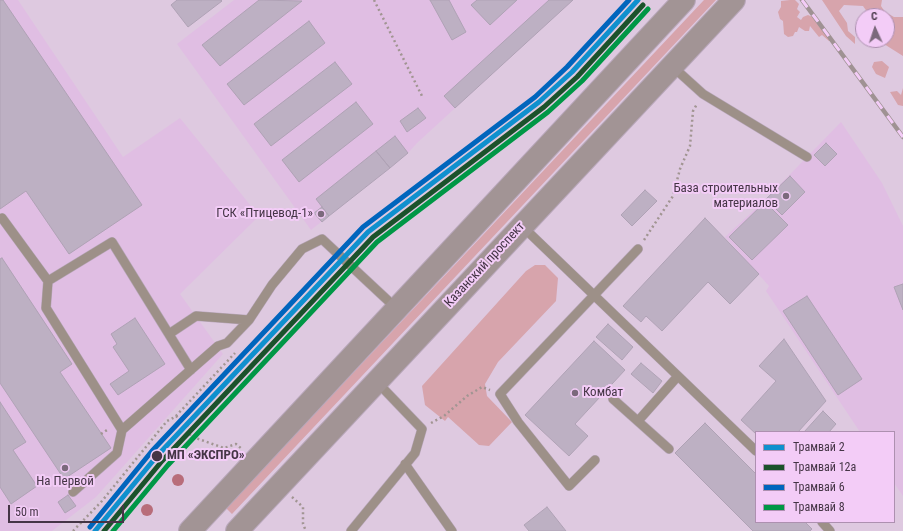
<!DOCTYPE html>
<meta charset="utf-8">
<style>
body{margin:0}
#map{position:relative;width:903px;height:531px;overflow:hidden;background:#dec9e0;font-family:"Roboto Condensed",sans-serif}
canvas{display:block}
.legend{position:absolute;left:755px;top:431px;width:140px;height:92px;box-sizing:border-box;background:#f3ccf7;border:1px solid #ad90b0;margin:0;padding:5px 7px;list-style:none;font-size:12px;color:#453546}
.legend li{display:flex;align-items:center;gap:8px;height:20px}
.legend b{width:20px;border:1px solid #ad90b0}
.north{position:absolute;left:855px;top:8px;width:40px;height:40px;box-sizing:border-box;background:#f3ccf7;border:1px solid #ad90b0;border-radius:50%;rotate:357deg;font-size:11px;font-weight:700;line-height:16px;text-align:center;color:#453546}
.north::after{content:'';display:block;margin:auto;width:14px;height:18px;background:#7b697c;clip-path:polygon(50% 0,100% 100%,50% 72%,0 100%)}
.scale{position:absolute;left:8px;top:505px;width:116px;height:18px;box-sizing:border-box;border:2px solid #453546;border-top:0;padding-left:5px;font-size:12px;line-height:14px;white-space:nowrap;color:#453546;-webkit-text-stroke:3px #f3ccf7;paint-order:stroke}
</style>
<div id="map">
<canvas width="903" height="531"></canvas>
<ul class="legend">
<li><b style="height:5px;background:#0f90ce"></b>Трамвай 2</li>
<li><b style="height:5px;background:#1b522b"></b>Трамвай 12а</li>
<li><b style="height:5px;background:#0065bd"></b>Трамвай 6</li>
<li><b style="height:5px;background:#009746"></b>Трамвай 8</li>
</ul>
<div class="north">С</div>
<div class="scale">50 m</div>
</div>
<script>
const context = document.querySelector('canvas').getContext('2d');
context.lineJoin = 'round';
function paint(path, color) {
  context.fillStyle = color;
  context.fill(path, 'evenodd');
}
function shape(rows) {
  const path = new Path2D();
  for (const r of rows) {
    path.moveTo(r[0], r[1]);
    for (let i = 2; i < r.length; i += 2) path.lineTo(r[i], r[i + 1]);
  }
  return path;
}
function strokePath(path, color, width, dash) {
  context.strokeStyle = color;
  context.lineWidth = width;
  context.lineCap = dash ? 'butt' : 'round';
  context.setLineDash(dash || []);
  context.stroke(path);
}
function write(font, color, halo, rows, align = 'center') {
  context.font = font + ' "Roboto Condensed",sans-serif';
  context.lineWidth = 4;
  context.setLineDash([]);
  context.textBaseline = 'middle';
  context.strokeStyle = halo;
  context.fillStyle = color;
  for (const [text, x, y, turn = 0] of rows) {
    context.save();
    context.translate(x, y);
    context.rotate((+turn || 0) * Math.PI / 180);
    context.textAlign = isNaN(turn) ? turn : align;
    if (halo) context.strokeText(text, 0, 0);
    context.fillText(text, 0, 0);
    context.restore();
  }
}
const built = shape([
 [0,0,18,0,123,157,180,118,259,216,180,294,223,354,96,497,52,531,0,531],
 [234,0,573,0,417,143,408,153,311,230,177,44],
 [841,122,882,183,903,226,903,496,894,483,894,432,860,432,766,291,769,286,725,237,766,199]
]);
const green = shape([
 [704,0,716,0,232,514,226,508],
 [790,0,795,0,799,4,797,9,800,12,797,17,801,20,803,17,808,15,817,19,831,40,829,41,822,35,819,37,810,26,809,31,805,31,799,27,797,32,795,32,793,36,788,37,784,34,783,21,780,19,778,12,781,7,781,1],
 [822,0,882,0,881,6,885,12,894,17,903,17,903,56,884,44,884,40,887,40,887,16,870,16,863,6,844,5,839,11,847,23,848,31,855,37,855,44,846,36],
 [882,61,889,67,885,78,876,74,872,67,874,62],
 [903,88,903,106,898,105,890,92,897,91,901,95],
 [535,265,545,265,558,278,556,301,498,362,485,384,487,396,512,422,489,446,479,445,448,417,445,421,425,405,422,386,526,271]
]);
const building = shape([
 [0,0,3,0,142,205,69,254,26,191,0,209,0,0],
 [177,0,221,0,222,1,188,27,171,5,177,0],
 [259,0,302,1,220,66,202,45,259,0],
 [430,0,449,0,466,32,452,40,430,0],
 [477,0,517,0,490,25,471,5,477,0],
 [549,0,573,0,455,108,444,96,549,0],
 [309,21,325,43,244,105,227,84,309,21],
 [335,62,352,84,271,146,254,124,335,62],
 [356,102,373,124,299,182,282,160,356,102],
 [418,108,426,118,407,132,400,121,418,108],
 [395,136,408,153,390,168,376,151,395,136],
 [826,143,837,154,825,166,814,155,826,143],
 [376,151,390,168,329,216,316,199,376,151],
 [790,176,805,192,782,215,766,199,790,176],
 [645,190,657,201,632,226,621,215,645,190],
 [765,202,788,225,752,260,729,237,765,202],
 [322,207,329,216,322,222,314,213,322,207],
 [705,218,759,274,730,304,708,282,662,331,646,316,641,322,623,306,705,218],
 [2,258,72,364,60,372,111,448,64,479,0,383,0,259,2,258],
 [903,284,903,310,894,287,903,284],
 [807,296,862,379,838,395,783,311,807,296],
 [135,318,165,364,118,395,110,384,129,371,113,347,117,344,111,334,135,318],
 [608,324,633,347,622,360,596,337,608,324],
 [784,339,826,401,798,432,756,432,756,434,741,420,776,381,759,366,784,339],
 [594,341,625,370,575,424,588,436,569,456,525,415,594,341],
 [641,363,662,381,653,393,631,374,641,363],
 [0,402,26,442,13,450,37,486,11,504,0,487,0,402],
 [823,411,836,424,829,432,804,432,823,411],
 [705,423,756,474,756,522,805,522,812,529,810,531,753,531,675,453,705,423],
 [68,495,76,506,65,513,58,502,68,495],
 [547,507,566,531,529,531,524,525,547,507]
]);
const path = shape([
 [374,0,422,96],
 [644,240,673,196,680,169,690,146,693,111,697,104],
 [176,416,181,420],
 [431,423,444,416,467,396,482,387,490,390],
 [187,425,190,428,190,436,224,448,236,444,242,449],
 [101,434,107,430],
 [292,497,303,507,303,524,306,531],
 [73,531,102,501,167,421,175,417,235,353]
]);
const lane = shape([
 [672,66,703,94,807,157],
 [2,218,48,281,46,308,122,430],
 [522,226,756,451],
 [48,281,112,242,191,370],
 [169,334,196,316,249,320],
 [613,399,669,449],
 [638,421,678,376],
 [595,460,569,486,518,422,500,394,638,249],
 [405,464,452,531],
 [73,492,117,453,122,430,218,346,227,343,249,320,272,285,302,249,322,239,397,309],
 [822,522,830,531],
 [351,531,415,453,422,429,376,381]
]);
const primary = shape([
 [190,531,684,0],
 [237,531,734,0]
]);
const rail = shape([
 [802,0,903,137]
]);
const tram1 = shape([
 [95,531,157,456,368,232,539,102,572,72,638,0]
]);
const tram2 = shape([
 [104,531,162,461,373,237,544,107,577,77,643,5]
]);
const tram3 = shape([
 [90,527,152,451,363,227,535,97,567,67,629,0]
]);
const tram4 = shape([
 [113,531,168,465,377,242,548,112,582,81,648,9]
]);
const trees = [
 [178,480],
 [147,510]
];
const markers = [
 [786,196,4,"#7b697c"],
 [321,214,4,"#7b697c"],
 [575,393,4,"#7b697c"],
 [157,456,6,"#453546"],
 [65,468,4,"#7b697c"]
];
const poiNames = [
 ["База строительных",778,189],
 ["материалов",778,204],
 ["ГСК «Птицевод-1»",313,214],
 ["Комбат",583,393,"left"],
 ["На Первой",65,482,"center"]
];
const streetNames = [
 ["Казанский проспект",485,265,-47]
];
const stopNames = [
 ["МП «ЭКСПРО»",167,456]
];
paint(built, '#e0bee3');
paint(green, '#d7a4ac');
paint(building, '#bdb0c3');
strokePath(building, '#afa2b5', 1);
strokePath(lane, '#b8a7ba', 10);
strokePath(primary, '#b8a7ba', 24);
strokePath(path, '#a19592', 2.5, [2, 3]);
strokePath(lane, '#9d9088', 9);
strokePath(primary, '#a29495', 22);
strokePath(rail, '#9f9293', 4.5);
strokePath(rail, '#f3ccf7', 3, [9]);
strokePath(tram1, '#0f90ce', 5);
strokePath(tram2, '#1b522b', 5);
strokePath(tram3, '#0065bd', 5);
strokePath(tram4, '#009746', 5);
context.fillStyle = '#b86d7a';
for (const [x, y] of trees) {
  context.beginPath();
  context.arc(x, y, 6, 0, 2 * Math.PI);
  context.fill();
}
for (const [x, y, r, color] of markers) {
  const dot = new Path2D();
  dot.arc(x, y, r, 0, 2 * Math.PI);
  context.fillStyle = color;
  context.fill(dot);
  strokePath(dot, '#f3ccf7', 1.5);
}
write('13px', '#453546', '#f3ccf7', poiNames, 'right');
write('13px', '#453546', '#f3ccf7', streetNames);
write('bold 13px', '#453546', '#f3ccf7', stopNames, 'left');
</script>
